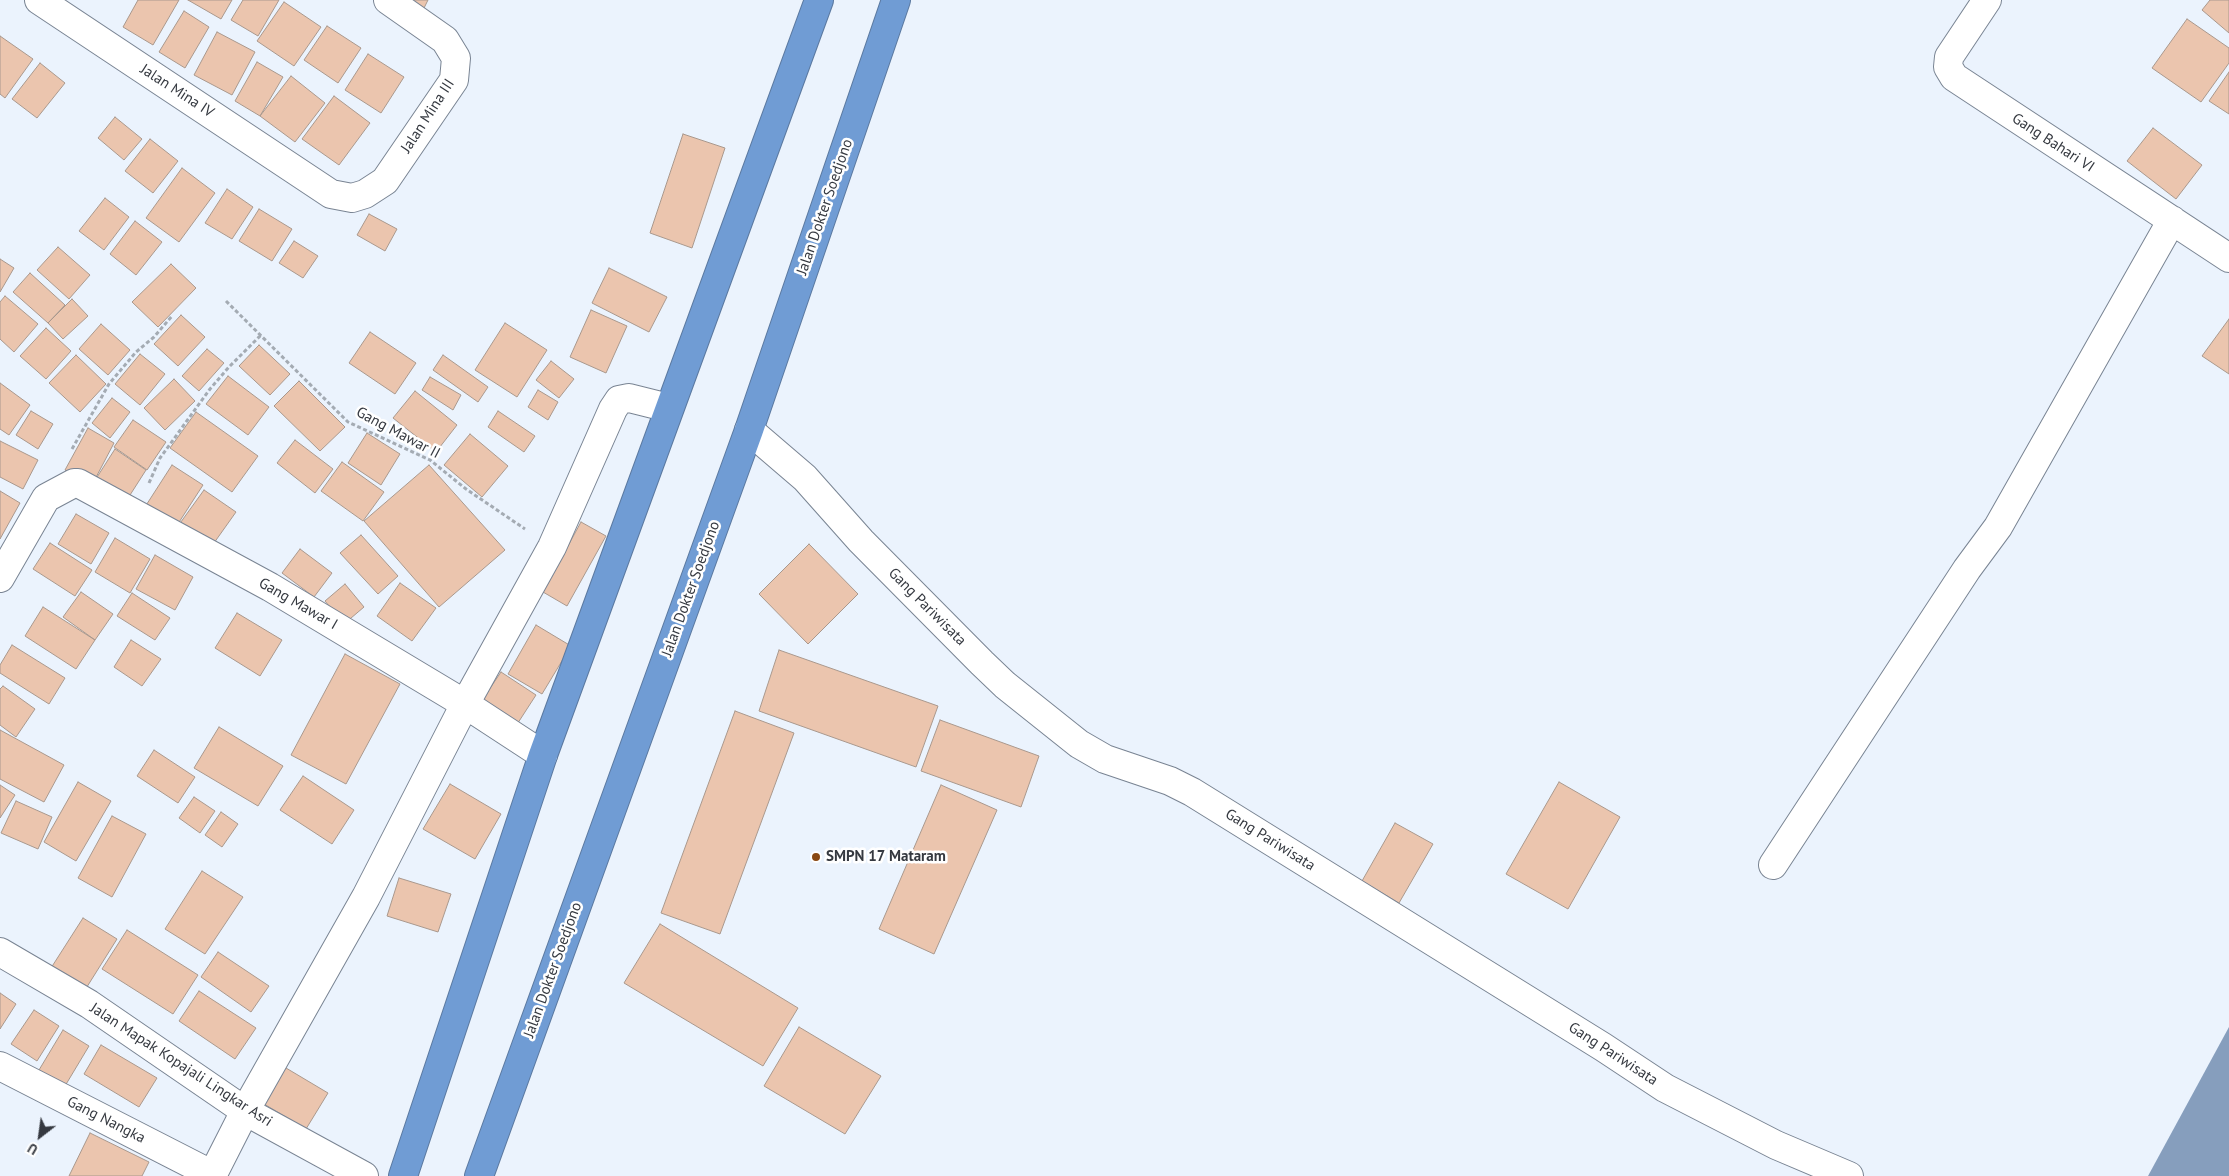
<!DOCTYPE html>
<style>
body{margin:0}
#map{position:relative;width:2229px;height:1176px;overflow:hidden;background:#ebf3fd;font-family:"PT Sans",sans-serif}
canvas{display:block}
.north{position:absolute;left:15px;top:1111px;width:50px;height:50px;-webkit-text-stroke:4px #fff;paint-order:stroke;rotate:210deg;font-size:14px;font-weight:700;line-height:20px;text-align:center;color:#353940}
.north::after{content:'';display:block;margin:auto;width:18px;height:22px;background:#353940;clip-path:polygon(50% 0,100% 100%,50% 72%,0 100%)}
</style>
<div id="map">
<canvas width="2229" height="1176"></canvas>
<div class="north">U</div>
</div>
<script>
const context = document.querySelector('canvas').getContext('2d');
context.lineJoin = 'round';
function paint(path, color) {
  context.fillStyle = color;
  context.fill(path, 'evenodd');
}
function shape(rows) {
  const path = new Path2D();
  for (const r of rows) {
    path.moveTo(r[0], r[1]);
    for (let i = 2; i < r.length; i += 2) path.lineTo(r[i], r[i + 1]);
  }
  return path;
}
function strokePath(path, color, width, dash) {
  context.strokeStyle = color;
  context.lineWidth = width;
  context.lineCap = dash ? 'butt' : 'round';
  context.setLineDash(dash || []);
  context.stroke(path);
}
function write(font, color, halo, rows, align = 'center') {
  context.font = font + ' "PT Sans",sans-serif';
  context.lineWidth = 5;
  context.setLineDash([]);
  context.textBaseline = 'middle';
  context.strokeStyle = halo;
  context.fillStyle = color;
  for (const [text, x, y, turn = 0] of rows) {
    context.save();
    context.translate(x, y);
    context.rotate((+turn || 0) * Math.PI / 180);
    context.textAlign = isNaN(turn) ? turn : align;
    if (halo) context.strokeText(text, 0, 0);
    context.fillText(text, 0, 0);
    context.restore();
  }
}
const water = shape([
 [2229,1027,2229,1176,2148,1176]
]);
const building = shape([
 [138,0,179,0,153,45,123,27,138,0],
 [188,0,232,0,221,19,188,0],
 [243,0,279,0,258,36,231,20,243,0],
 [408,0,428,0,424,8,408,0],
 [2210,0,2229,0,2229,33,2202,10,2210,0],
 [284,2,321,27,294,66,257,41,284,2],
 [184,11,209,27,185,68,159,52,184,11],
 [2187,19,2229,48,2229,63,2201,102,2152,68,2187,19],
 [327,26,361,48,338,83,304,60,327,26],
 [217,32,255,52,232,95,194,75,217,32],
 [0,36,33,59,5,98,0,94,0,36],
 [368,54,404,77,381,113,345,90,368,54],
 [257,62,283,77,260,116,235,101,257,62],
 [40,63,65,83,37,118,12,99,40,63],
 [2229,72,2229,114,2209,101,2229,72],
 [291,76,325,103,295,142,260,116,291,76],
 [334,96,370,123,339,165,302,139,334,96],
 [115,117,142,139,124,160,98,138,115,117],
 [2153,128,2202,165,2176,199,2127,161,2153,128],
 [683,134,725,148,692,248,650,233,683,134],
 [150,139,178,161,153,193,125,171,150,139],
 [182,168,215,193,179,242,146,218,182,168],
 [227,189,253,207,232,239,205,223,227,189],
 [105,198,129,217,104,250,79,231,105,198],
 [259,209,292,229,272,261,239,241,259,209],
 [369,214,397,229,385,251,357,235,369,214],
 [135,221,162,242,136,275,110,254,135,221],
 [294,241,318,256,303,278,279,263,294,241],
 [58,247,90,275,69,299,37,270,58,247],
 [0,259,14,268,0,292,0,259],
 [171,264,196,288,158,327,132,302,171,264],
 [609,268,667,297,649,332,592,303,609,268],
 [30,273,65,305,48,323,13,292,30,273],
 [5,296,38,324,14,352,0,339,0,302,5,296],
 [72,299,88,316,63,339,48,323,72,299],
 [591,310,627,326,606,373,570,357,591,310],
 [181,315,205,337,178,366,154,344,181,315],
 [2229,319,2229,374,2202,356,2229,319],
 [505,323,547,350,517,397,475,370,505,323],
 [101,324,130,350,108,375,79,349,101,324],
 [46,328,71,351,46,379,20,356,46,328],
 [370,332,416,363,395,394,349,363,370,332],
 [259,345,290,374,270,395,239,366,259,345],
 [207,349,224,363,199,391,182,376,207,349],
 [140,354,165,374,140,405,115,384,140,354],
 [76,355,106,384,80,412,49,383,76,355],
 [443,355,488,387,478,402,433,370,443,355],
 [551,361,574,379,559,398,536,380,551,361],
 [228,376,269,407,248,435,206,404,228,376],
 [430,377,461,395,453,410,422,390,430,377],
 [174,379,195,401,165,430,144,408,174,379],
 [299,381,345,427,320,451,274,406,299,381],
 [0,383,30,405,9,435,0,429,0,383],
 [538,390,558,402,548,420,528,407,538,390],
 [415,391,457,425,436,452,393,418,415,391],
 [112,398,130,412,110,438,92,423,112,398],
 [31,411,53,424,38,449,16,435,31,411],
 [498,411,535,436,524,452,488,427,498,411],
 [196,412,258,456,232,492,170,448,196,412],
 [133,420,166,442,147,470,114,447,133,420],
 [88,428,114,443,92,485,65,470,88,428],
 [367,433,400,454,381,485,348,463,367,433],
 [470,434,508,466,482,497,444,465,470,434],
 [295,440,333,469,315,493,277,463,295,440],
 [0,441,38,460,23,489,0,477,0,441],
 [115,449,146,470,123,506,92,485,115,449],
 [342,462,384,492,363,521,321,491,342,462],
 [172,465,203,485,174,530,143,510,172,465],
 [429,465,505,550,439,607,364,521,429,465],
 [204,490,236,512,209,550,178,526,204,490],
 [0,491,20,503,0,539,0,491],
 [76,514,109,533,91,564,58,544,76,514],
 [581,522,606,536,567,606,543,592,581,522],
 [361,535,398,576,378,594,340,553,361,535],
 [115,538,150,559,130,593,95,572,115,538],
 [50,543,92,570,75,596,33,569,50,543],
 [809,544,858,594,808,644,759,594,809,544],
 [300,549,332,573,314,597,282,573,300,549],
 [155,555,193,577,175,610,136,589,155,555],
 [400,583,436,608,412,641,377,616,400,583],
 [345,584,364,607,344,624,325,601,345,584],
 [81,592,113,614,95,640,63,617,81,592],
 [132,593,170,618,155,640,117,616,132,593],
 [43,607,95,640,76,669,25,636,43,607],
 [237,613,282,640,260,676,215,648,237,613],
 [536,625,571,646,542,694,508,674,536,625],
 [131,640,161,659,142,686,114,667,131,640],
 [12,645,65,678,49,704,0,673,0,665,12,645],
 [779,650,938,706,916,767,759,711,779,650],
 [345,654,400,684,346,784,291,755,345,654],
 [501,672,536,695,514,729,478,706,501,672],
 [3,686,35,709,16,737,0,725,0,689,3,686],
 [735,711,794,733,720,934,661,913,735,711],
 [940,720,1039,756,1021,807,921,771,940,720],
 [219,727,283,766,258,806,194,768,219,727],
 [0,730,64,765,44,802,0,779,0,730],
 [154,750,195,777,178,803,137,776,154,750],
 [303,776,354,810,332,844,280,810,303,776],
 [78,782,111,801,76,861,44,842,78,782],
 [1559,782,1620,817,1568,909,1506,874,1559,782],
 [450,784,501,814,475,859,423,829,450,784],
 [0,785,15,795,0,818,0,785],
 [941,785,997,810,934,954,879,929,941,785],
 [194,797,215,811,200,833,179,818,194,797],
 [16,801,52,817,38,849,1,833,16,801],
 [221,812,238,824,222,847,205,835,221,812],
 [112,816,146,834,112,897,78,878,112,816],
 [1395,823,1433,844,1399,903,1362,881,1395,823],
 [202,871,243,897,205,954,165,929,202,871],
 [399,878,451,894,438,932,387,916,399,878],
 [83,918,117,939,85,990,51,968,83,918],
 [660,924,798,1008,763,1066,624,983,660,924],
 [127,930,198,975,173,1014,102,969,127,930],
 [218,952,269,986,251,1012,201,977,218,952],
 [199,991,256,1028,235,1059,179,1021,199,991],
 [0,993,16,1004,0,1029,0,993],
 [34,1010,59,1026,37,1061,11,1044,34,1010],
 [799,1027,881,1076,845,1134,764,1086,799,1027],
 [63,1030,89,1046,65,1086,39,1070,63,1030],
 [101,1045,157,1078,139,1107,84,1074,101,1045],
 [281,1065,328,1093,306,1129,259,1101,281,1065],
 [90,1133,149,1162,142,1176,69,1176,90,1133]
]);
const path = shape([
 [226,301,348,422,430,460,466,489,525,529],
 [72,449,109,384,136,352,154,337,172,316],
 [149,483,160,458,210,389,229,367,261,335]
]);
const minor = shape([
 [39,0,331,194,352,198,365,194,385,181,454,80,456,58,445,40,388,0],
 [1987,0,1949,57,1948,67,1954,77,2229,258],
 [749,430,805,478,861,541,982,663,1005,685,1079,744,1105,759,1170,781,1192,792,1603,1047,1665,1088,1776,1145,1849,1176],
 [0,578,46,498,74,483,78,483,270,587,465,704,543,755],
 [1773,865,1967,569,1998,527,2172,220],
 [0,952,89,1004,245,1111,364,1176],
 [0,1066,213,1175],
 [212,1176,245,1111,366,897,465,704,552,547,613,409,619,400,629,398,669,408]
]);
const highway = shape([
 [403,1176,543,755,819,0],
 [479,1176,749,430,896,0]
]);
const markers = [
 [816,857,5,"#894813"]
];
const streetNames = [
 ["Jalan Mina IV",177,91,33],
 ["Jalan Mina III",428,116,-57],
 ["Gang Bahari VI",2053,143,33],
 ["Jalan Dokter Soedjono",825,207,-71],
 ["Gang Mawar II",398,433,28],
 ["Jalan Dokter Soedjono",691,589,-70],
 ["Gang Mawar I",298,604,30],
 ["Gang Pariwisata",927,607,45],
 ["Gang Pariwisata",1270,840,32],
 ["Jalan Dokter Soedjono",553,970,-70],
 ["Gang Pariwisata",1613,1054,33],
 ["Jalan Mapak Kopajali Lingkar Asri",181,1065,33],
 ["Gang Nangka",106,1120,27]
];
const poiNames = [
 ["SMPN 17 Mataram",826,857]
];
paint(water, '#869ebd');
paint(building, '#ebc5ae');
strokePath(building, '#a9988d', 1);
strokePath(minor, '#798493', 30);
strokePath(highway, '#5b79a0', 30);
strokePath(path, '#a4abb3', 3, [4, 2.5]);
strokePath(minor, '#fff', 28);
strokePath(highway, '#709cd4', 28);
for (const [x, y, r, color] of markers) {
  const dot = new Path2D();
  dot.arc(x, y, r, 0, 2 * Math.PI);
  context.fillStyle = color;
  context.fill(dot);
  strokePath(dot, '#fff', 2);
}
write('15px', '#353940', '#fff', streetNames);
write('bold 15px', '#353940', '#fff', poiNames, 'left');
</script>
